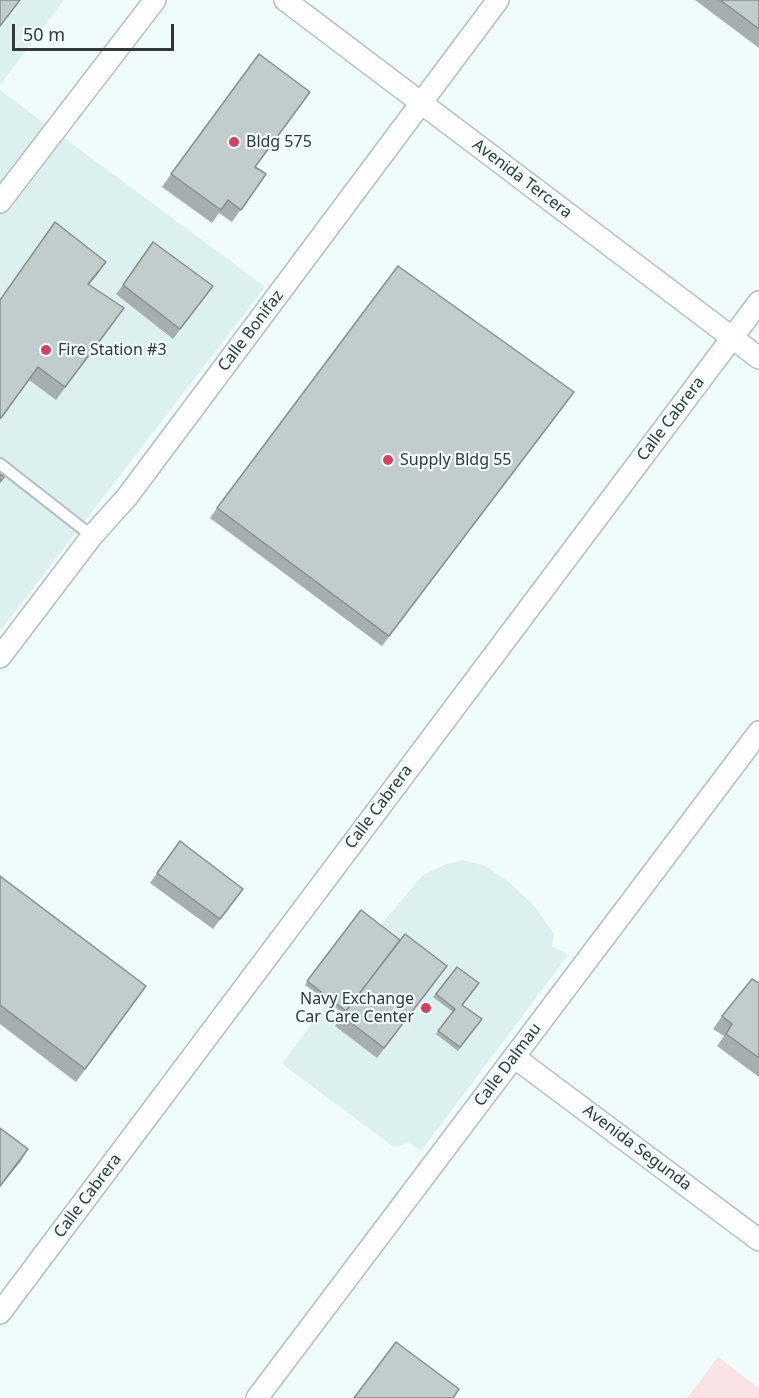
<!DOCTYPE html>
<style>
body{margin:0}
#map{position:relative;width:759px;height:1398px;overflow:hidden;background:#f0fbfb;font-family:"Noto Sans",sans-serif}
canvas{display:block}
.scale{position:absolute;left:12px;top:24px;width:162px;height:27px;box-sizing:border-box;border:3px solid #323737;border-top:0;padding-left:8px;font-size:18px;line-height:21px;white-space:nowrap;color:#323737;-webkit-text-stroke:4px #f0fbfb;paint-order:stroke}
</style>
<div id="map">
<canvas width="759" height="1398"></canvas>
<div class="scale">50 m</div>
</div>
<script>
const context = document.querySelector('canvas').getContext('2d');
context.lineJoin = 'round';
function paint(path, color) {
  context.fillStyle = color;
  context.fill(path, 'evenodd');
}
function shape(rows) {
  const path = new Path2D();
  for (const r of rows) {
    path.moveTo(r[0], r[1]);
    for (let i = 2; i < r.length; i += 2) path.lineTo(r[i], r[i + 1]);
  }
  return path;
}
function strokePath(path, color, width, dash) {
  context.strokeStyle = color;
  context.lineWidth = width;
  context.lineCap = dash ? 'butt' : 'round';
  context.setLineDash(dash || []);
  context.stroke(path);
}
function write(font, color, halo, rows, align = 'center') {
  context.font = font + ' "Noto Sans",sans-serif';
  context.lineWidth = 4.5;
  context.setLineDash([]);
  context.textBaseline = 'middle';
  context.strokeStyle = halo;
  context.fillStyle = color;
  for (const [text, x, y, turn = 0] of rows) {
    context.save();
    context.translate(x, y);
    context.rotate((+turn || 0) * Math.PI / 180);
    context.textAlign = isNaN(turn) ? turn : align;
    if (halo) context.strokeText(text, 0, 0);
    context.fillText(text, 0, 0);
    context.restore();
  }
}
const built = shape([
 [0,0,64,0,0,85],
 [0,90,265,287,0,631],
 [463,860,485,866,510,883,535,907,554,934,552,946,568,955,421,1151,409,1142,394,1147,282,1064,328,1002,305,985,359,914,378,928,423,875,447,864]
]);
const green = shape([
 [718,1357,759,1388,759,1398,687,1398]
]);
const lane = shape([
 [0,464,92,536]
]);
const street = shape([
 [285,0,759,358],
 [0,202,155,0],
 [0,657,92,536,127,497,498,0],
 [514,1057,759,1240],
 [0,1313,759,302],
 [257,1398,759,732]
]);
const wall = shape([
 [695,0,759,0,759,48],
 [256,167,266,174,232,222,219,213,212,223,162,187,171,174],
 [97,275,89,284,115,321,56,400,29,380,0,420,0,300],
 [123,285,213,286,173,339,116,294],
 [574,392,382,646,210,518,217,508],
 [180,841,243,889,213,929,150,883],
 [0,876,137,999,76,1082,0,1024],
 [361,910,440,975,377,1058,335,1026,344,1014,305,985],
 [457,967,463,1005,482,1019,458,1051,436,1034,453,1012,433,997],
 [759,983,759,1077,717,1046,724,1036,713,1029,722,1016]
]);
const shadedWall = shape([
 [106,262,97,275,79,296,88,284],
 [28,1149,20,1162,0,1187,0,1186]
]);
const building = shape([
 [0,0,20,0,0,26,0,0],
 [720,0,759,0,759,29,720,0],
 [259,54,310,92,255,167,266,174,241,210,228,200,221,210,171,174,259,54],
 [55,222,106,262,88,284,124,308,65,387,38,367,1,418,0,417,0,300,55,222],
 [153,242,213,286,180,329,123,285,153,242],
 [398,266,574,392,389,636,217,508,398,266],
 [0,474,4,477,0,482,0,474],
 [180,841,243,889,220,919,157,873,180,841],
 [0,876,146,986,85,1069,0,1005,0,876],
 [361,910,400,940,346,1011,307,981,361,910],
 [405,934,447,966,384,1048,342,1016,405,934],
 [457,967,479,983,462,1005,482,1019,460,1047,438,1031,455,1009,436,994,457,967],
 [752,979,759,983,759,1058,726,1034,732,1024,722,1016,752,979],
 [0,1128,28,1149,0,1186,0,1128],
 [396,1342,459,1389,453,1398,354,1398,396,1342]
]);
const markers = [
 [234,142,6,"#d14160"],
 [46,350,6,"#d14160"],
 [388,460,6,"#d14160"],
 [426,1008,6,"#d14160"]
];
const poiNames = [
 ["Bldg 575",246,142],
 ["Fire Station #3",58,350],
 ["Supply Bldg 55",400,460],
 ["Navy Exchange",414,999,"right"],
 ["Car Care Center",414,1017,"right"]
];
const streetNames = [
 ["Avenida Tercera",522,179,37],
 ["Calle Bonifaz",251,331,-53],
 ["Calle Cabrera",671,419,-53],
 ["Calle Cabrera",379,807,-53],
 ["Calle Dalmau",508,1065,-53],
 ["Avenida Segunda",637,1148,37],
 ["Calle Cabrera",88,1196,-53]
];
paint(built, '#dcf0f0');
paint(green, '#f9e3e5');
strokePath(lane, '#b3bebe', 14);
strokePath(street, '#b3bebe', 24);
strokePath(lane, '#fff', 10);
strokePath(street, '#fff', 21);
paint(wall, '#a6afaf');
paint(shadedWall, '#878f8f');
paint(building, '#c1cccc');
strokePath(building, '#878f8f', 1.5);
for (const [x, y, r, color] of markers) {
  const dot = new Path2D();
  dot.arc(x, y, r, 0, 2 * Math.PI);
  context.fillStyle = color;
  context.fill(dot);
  strokePath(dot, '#f0fbfb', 2);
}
write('16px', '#323737', '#f0fbfb', poiNames, 'left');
write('16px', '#323737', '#f0fbfb', streetNames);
</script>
